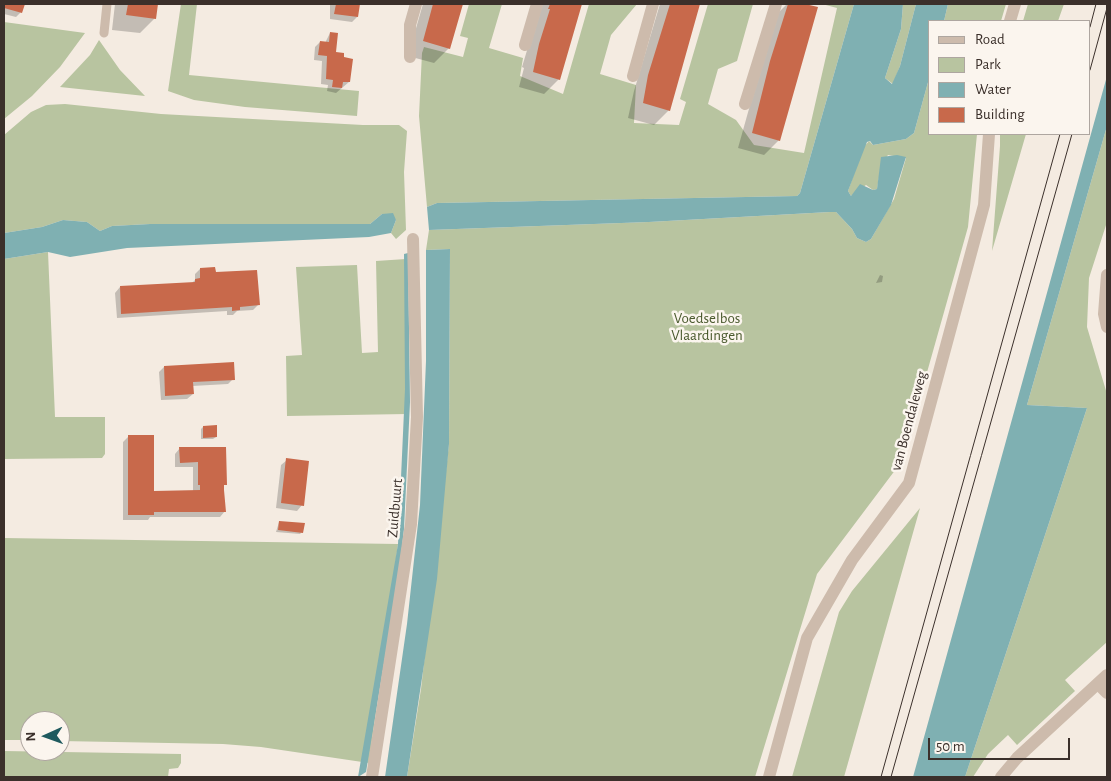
<!DOCTYPE html>
<style>
body{margin:0}
#map{position:relative;width:1111px;height:781px;overflow:hidden;background:#f4ebe1;font-family:"Alegreya Sans",sans-serif}
canvas{display:block}
.frame{position:absolute;inset:0;border:5px solid #3b302b;pointer-events:none}
.legend{position:absolute;left:928px;top:20px;width:162px;height:115px;box-sizing:border-box;background:#fbf5ee;border:1px solid #aea6a0;margin:0;padding:6px 9px;list-style:none;font-size:15px;color:#3b302b}
.legend li{display:flex;align-items:center;gap:10px;height:25px}
.legend b{width:25px;border:1px solid #aea6a0}
.north{position:absolute;left:20px;top:711px;width:50px;height:50px;box-sizing:border-box;background:#fbf5ee;border:1px solid #aea6a0;border-radius:50%;rotate:268deg;font-size:14px;font-weight:700;line-height:20px;text-align:center;color:#3b302b}
.north::after{content:'';display:block;margin:auto;width:18px;height:22px;background:#1f5a5e;clip-path:polygon(50% 0,100% 100%,50% 72%,0 100%)}
.scale{position:absolute;left:928px;top:738px;width:142px;height:22px;box-sizing:border-box;border:2px solid #3b302b;border-top:0;padding-left:6px;font-size:15px;line-height:18px;white-space:nowrap;color:#3b302b;-webkit-text-stroke:4px #fbf5ee;paint-order:stroke}
</style>
<div id="map">
<canvas width="1111" height="781"></canvas>
<div class="frame"></div>
<ul class="legend">
<li><b style="height:6px;background:#cdbbac"></b>Road</li>
<li><b style="height:14px;background:#b8c4a0"></b>Park</li>
<li><b style="height:14px;background:#7fb0b2"></b>Water</li>
<li><b style="height:14px;background:#c8694b"></b>Building</li>
</ul>
<div class="north">N</div>
<div class="scale">50 m</div>
</div>
<script>
const context = document.querySelector('canvas').getContext('2d');
context.lineJoin = 'round';
function paint(path, color) {
  context.fillStyle = color;
  context.fill(path, 'evenodd');
}
function shape(rows) {
  const path = new Path2D();
  for (const r of rows) {
    path.moveTo(r[0], r[1]);
    for (let i = 2; i < r.length; i += 2) path.lineTo(r[i], r[i + 1]);
  }
  return path;
}
function strokePath(path, color, width, dash) {
  context.strokeStyle = color;
  context.lineWidth = width;
  context.lineCap = dash ? 'butt' : 'round';
  context.setLineDash(dash || []);
  context.stroke(path);
}
function write(font, color, halo, rows, align = 'center') {
  context.font = font + ' "Alegreya Sans",sans-serif';
  context.lineWidth = 5;
  context.setLineDash([]);
  context.textBaseline = 'middle';
  context.strokeStyle = halo;
  context.fillStyle = color;
  for (const [text, x, y, turn = 0] of rows) {
    context.save();
    context.translate(x, y);
    context.rotate((+turn || 0) * Math.PI / 180);
    context.textAlign = isNaN(turn) ? turn : align;
    if (halo) context.strokeText(text, 0, 0);
    context.fillText(text, 0, 0);
    context.restore();
  }
}
const green = shape([
 [181,4,197,4,189,75,359,91,357,116,245,107,194,100,168,91],
 [469,4,502,4,489,48,523,58,520,76,563,94,589,4,637,4,611,35,600,74,636,85,634,123,679,125,686,102,680,99,708,4,753,4,737,61,718,69,708,104,736,120,754,145,804,153,837,8,822,4,854,4,800,193,797,196,437,203,427,207,419,116,422,53,424,47,463,57,468,38,460,36],
 [903,4,916,4,900,66,893,84,885,78,901,29],
 [948,4,1006,4,1001,21,944,21],
 [1028,4,1064,4,1058,21,1023,21],
 [4,22,85,33,60,67,32,96,4,119],
 [99,40,120,70,145,96,60,87,90,55],
 [930,75,930,134,977,134,968,227,902,461,817,574,755,777,407,777,421,689,449,444,450,249,426,250,429,230,649,222,830,212,836,212,852,229,857,238,866,242,871,239,894,199,906,158,888,155,881,165,877,189,873,190,866,185,851,196,848,191,863,148,869,141,873,145,906,139,914,133],
 [65,104,161,114,363,125,399,125,407,131,404,172,406,230,396,239,391,233,396,220,382,214,370,224,150,224,112,226,100,231,87,222,63,220,42,227,4,233,4,135,31,112,46,105],
 [1107,126,1107,222,1089,278,1087,327,1107,394,1107,642,1065,680,1075,691,1017,745,1008,735,988,754,973,777,965,777,1087,408,1027,405],
 [1000,134,1026,134,992,251,1000,146],
 [48,252,55,417,105,417,105,454,102,458,4,459,4,259],
 [406,259,407,414,287,416,286,356,302,355,296,267,357,265,362,353,378,352,376,261],
 [920,508,844,777,792,777,839,612,852,591],
 [4,538,398,544,369,763,261,747,223,744,60,741,60,721,30,721,30,740,4,740],
 [4,751,181,754,181,763,178,768,169,769,168,777,4,777]
]);
const water = shape([
 [854,4,903,4,901,29,885,78,892,84,900,66,916,4,948,4,944,21,930,21,930,75,914,133,906,139,873,145,870,141,867,142,848,191,851,196,860,184,873,190,877,189,881,157,897,155,906,157,891,205,871,239,866,242,857,238,852,229,836,212,830,212,649,222,429,230,427,207,437,203,797,196,800,193],
 [1107,76,1107,126,1027,405,1087,408,965,777,913,777],
 [393,213,396,220,391,233,369,237,127,248,70,257,48,252,4,259,4,233,42,227,63,220,87,222,100,231,112,226,150,224,370,224,382,214],
 [450,249,449,444,437,579,407,777,385,777,407,624,420,505,426,361,426,250],
 [408,253,410,402,404,529,399,573,366,772,358,777,398,544,405,389,404,254]
]);
const shadow = shape([
 [4,4,23,4,21,12,16,17,4,14],
 [115,4,157,4,155,18,140,33,112,30],
 [330,4,359,4,357,17,352,22,330,19],
 [423,4,462,4,449,48,434,63,408,56],
 [541,4,580,4,559,79,544,94,519,87,524,68,522,67],
 [660,4,699,4,669,110,654,125,628,118,634,91],
 [787,4,800,4,816,8,779,140,764,155,738,148,775,16],
 [330,33,335,53,342,58,349,82,336,93,327,91,328,85,321,84,322,61,314,60,315,47,320,42,325,43],
 [200,269,215,274,258,305,253,310,237,311,233,315,227,315,227,311,117,318,115,293,120,287,192,283,195,280,195,274],
 [880,275,883,276,882,282,876,283],
 [164,367,233,379,228,384,192,386,193,394,187,399,161,400,159,372],
 [203,427,216,437,213,439,201,439,201,429],
 [128,437,153,492,193,492,193,467,175,467,175,454,180,448,225,448,225,484,223,486,225,511,220,517,150,517,148,520,123,520,123,442],
 [287,460,302,505,297,511,276,508,281,465],
 [279,522,302,532,300,534,276,532]
]);
const building = shape([
 [4,4,25,4,22,13,4,8],
 [128,4,158,4,156,19,126,15],
 [336,4,360,4,358,17,334,14],
 [433,4,463,4,450,49,423,41],
 [550,4,582,4,560,80,533,72,539,44,550,9,548,9],
 [670,4,700,4,670,111,643,103,648,75],
 [788,4,805,4,818,7,780,141,752,133,770,61],
 [330,32,338,33,336,52,344,53,344,57,353,59,350,82,343,82,342,88,332,87,333,80,326,79,327,56,318,55,320,41,329,42],
 [215,267,216,272,257,270,260,305,240,307,240,310,232,311,232,307,121,314,120,286,195,282,195,279,200,278,200,268],
 [234,362,235,380,193,382,194,394,165,396,164,366],
 [217,425,217,437,203,438,203,426],
 [128,435,154,435,154,491,200,490,200,485,198,485,198,462,180,463,179,447,226,447,227,485,224,485,224,490,226,512,154,512,154,515,128,515],
 [286,458,309,461,304,506,281,503],
 [279,521,305,523,303,533,278,530]
]);
const service = shape([
 [104,33,107,4]
]);
const pedestrian = shape([
 [1098,684,1107,693]
]);
const minor = shape([
 [1010,21,1015,4],
 [525,45,537,4],
 [410,57,410,25,416,4],
 [633,76,653,4],
 [745,104,776,4],
 [1107,275,1104,314,1107,327],
 [372,777,411,524,417,417,413,239],
 [769,777,807,638,852,560,909,483,984,205,989,134],
 [1001,777,1017,758,1107,675]
]);
const tram = shape([
 [1090,27,1096,4],
 [1090,70,1107,8],
 [881,777,1060,134],
 [891,777,1072,134]
]);
const parkNames = [
 ["Voedselbos",707,318],
 ["Vlaardingen",707,335]
];
const streetNames = [
 ["van Boendaleweg",909,421,-75],
 ["Zuidbuurt",395,508,-85]
];
paint(green, '#b8c4a0');
paint(water, '#7fb0b2');
paint(shadow, '#0003');
paint(building, '#c8694b');
strokePath(service, '#cdbbac', 9);
strokePath(pedestrian, '#cdbbac', 12);
strokePath(minor, '#cdbbac', 12);
strokePath(tram, '#3b302b', 1);
write('15px', '#4a5a2e', '#fbf5ee', parkNames);
write('15px', '#3b302b', '#fbf5ee', streetNames);
</script>
